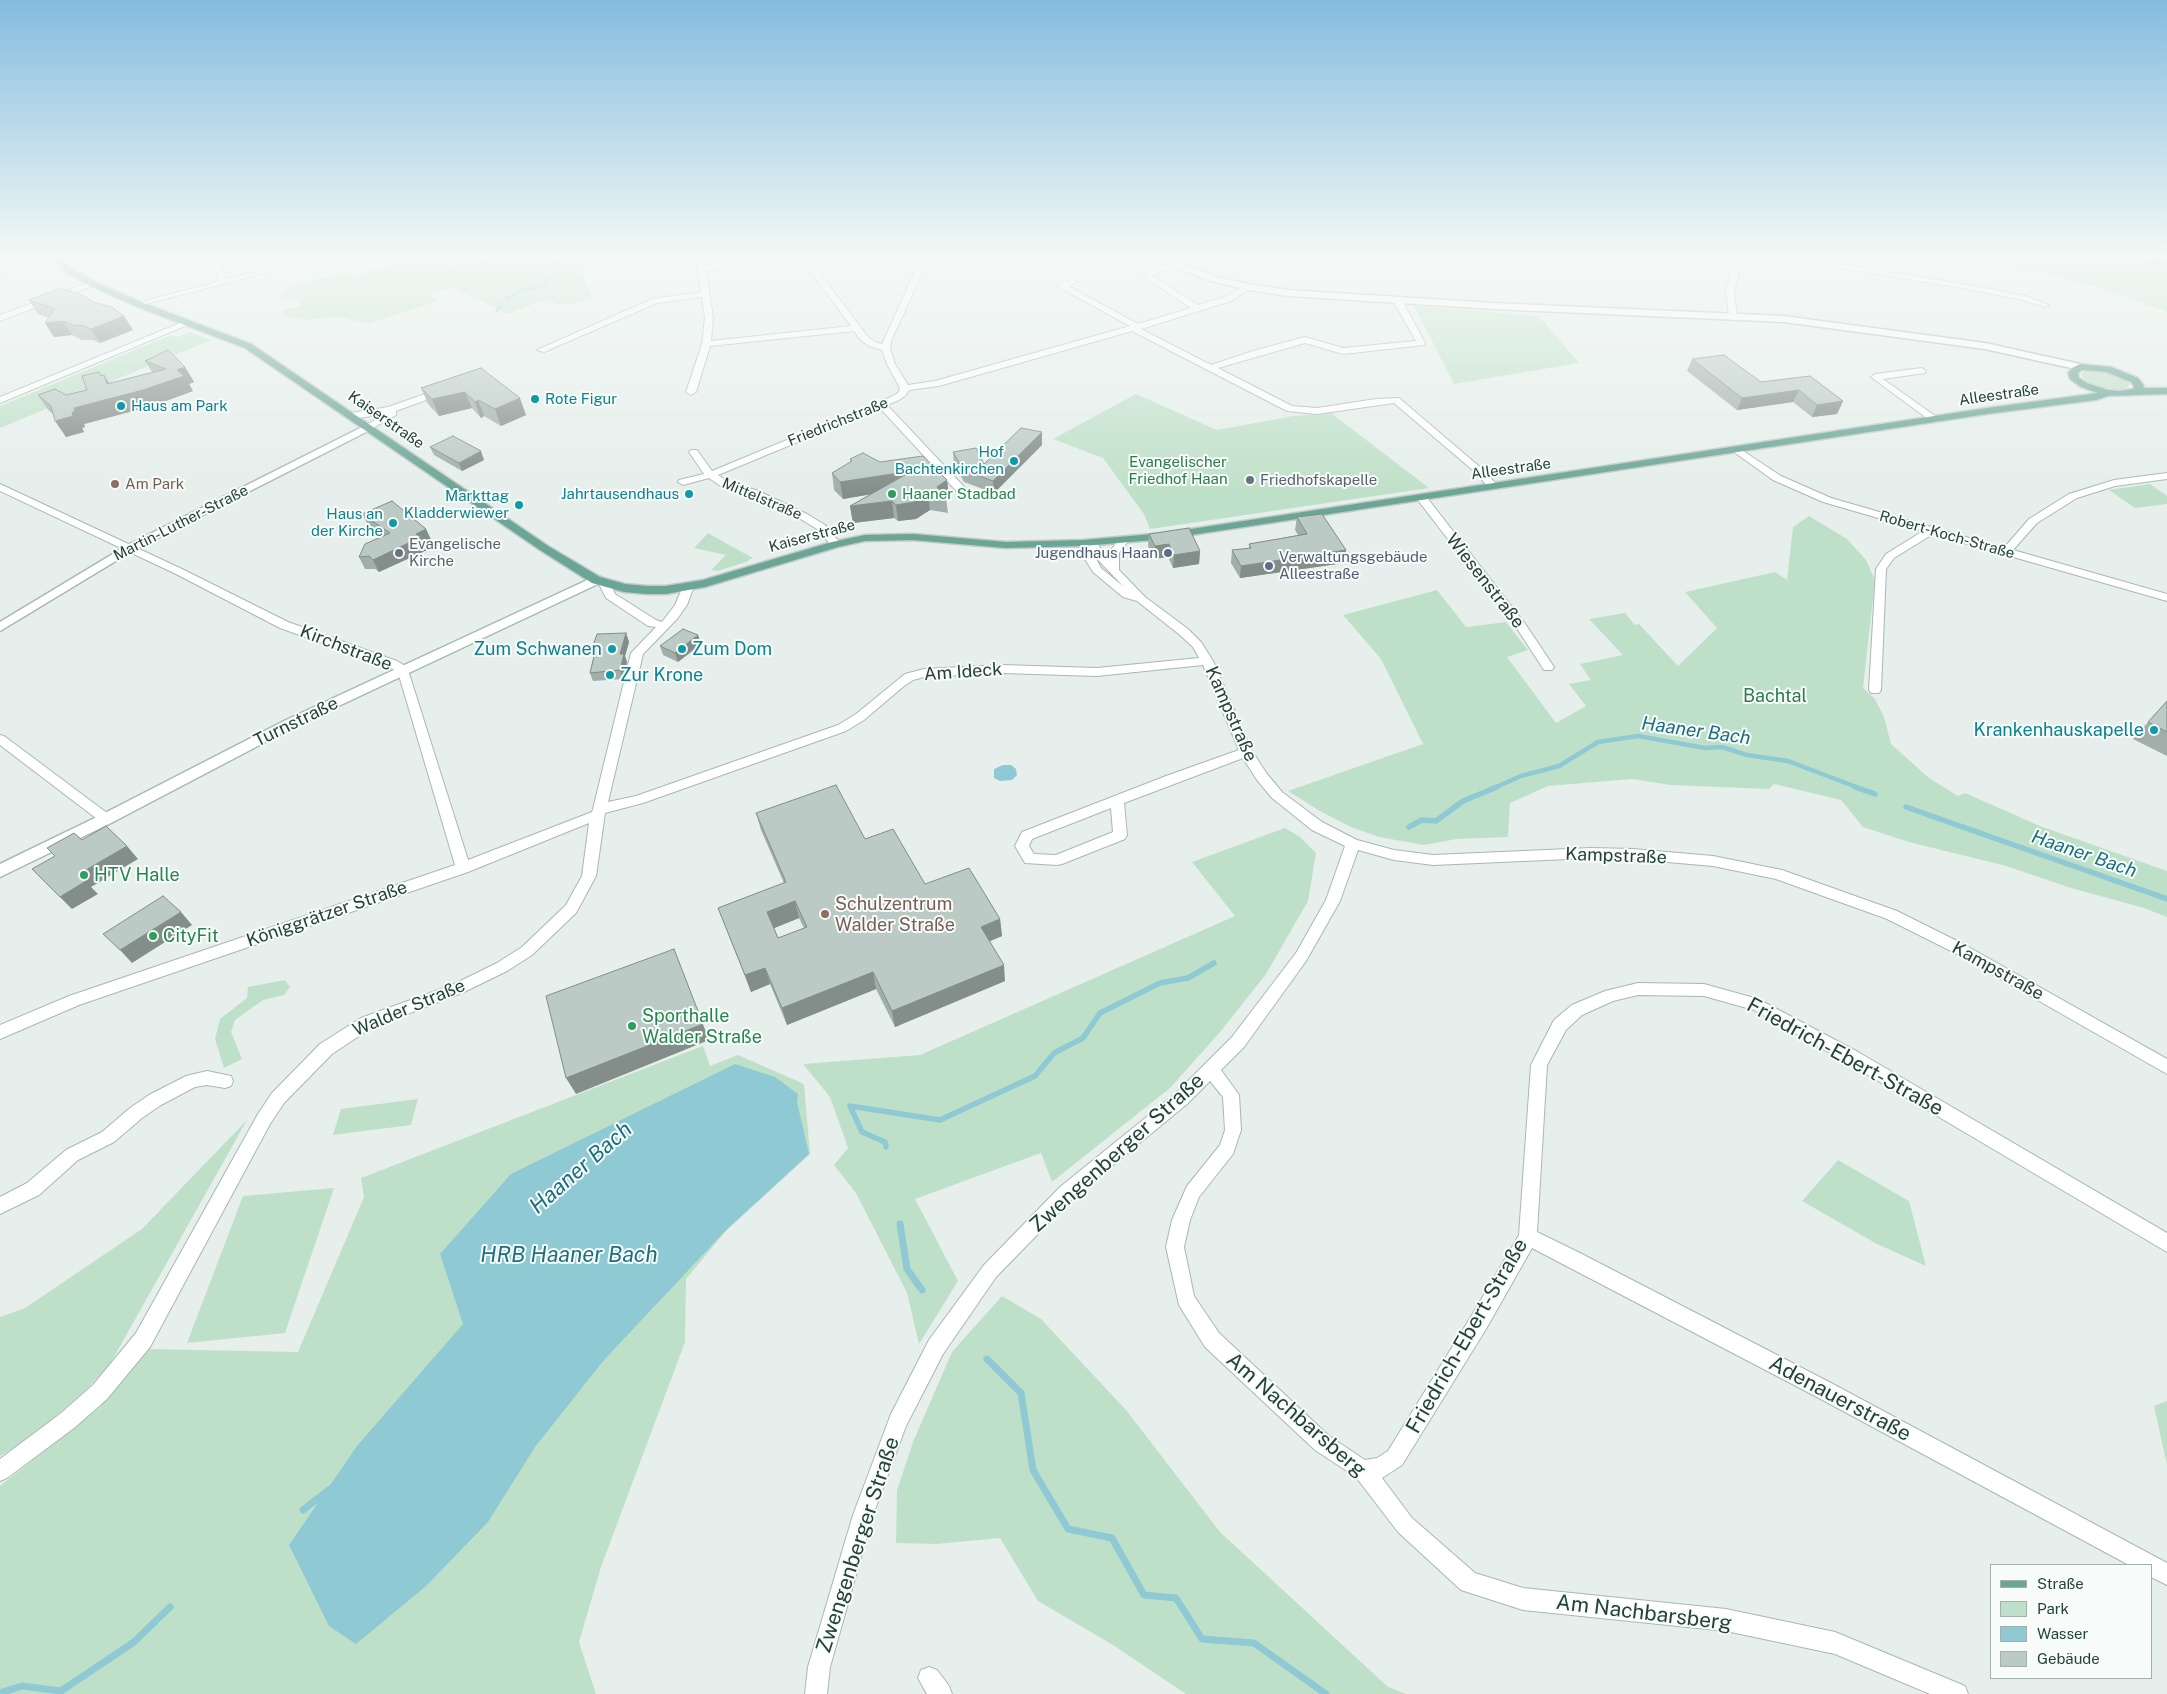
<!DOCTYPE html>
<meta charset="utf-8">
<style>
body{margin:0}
#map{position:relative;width:2167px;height:1694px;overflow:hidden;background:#e6efeb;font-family:"Public Sans",sans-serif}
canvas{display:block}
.legend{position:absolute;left:1990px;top:1564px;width:162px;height:115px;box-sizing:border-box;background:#f7fbf9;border:1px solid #a3b1ad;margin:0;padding:6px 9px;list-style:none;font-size:15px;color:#24423a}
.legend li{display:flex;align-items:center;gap:10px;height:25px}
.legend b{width:25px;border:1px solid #a3b1ad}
</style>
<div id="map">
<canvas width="2167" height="1694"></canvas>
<ul class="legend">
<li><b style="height:6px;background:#6aa596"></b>Straße</li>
<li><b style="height:14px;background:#bfe0c8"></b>Park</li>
<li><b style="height:14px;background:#8ec9d4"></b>Wasser</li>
<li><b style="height:14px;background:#bbcac4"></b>Gebäude</li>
</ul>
</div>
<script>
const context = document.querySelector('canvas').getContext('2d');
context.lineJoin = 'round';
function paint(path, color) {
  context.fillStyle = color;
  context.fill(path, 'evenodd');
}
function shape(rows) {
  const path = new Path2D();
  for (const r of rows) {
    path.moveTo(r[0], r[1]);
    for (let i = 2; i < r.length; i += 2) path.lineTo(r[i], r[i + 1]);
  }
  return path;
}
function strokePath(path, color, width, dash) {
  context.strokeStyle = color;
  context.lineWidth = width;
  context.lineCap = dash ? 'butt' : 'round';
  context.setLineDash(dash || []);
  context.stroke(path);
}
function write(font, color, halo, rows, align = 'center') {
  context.font = font + ' "Public Sans",sans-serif';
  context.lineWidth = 4;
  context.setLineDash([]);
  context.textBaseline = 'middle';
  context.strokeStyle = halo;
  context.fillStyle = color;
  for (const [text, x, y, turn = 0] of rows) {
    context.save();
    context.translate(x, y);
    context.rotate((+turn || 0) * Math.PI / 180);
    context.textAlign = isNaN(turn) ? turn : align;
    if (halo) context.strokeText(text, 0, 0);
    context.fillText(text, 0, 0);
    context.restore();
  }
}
const green = shape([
 [433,256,439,256,451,268,496,256,581,256,584,277,593,298,568,304,556,304,547,299,508,314,453,287,428,295,438,301,367,324,338,316,307,320,286,317,281,311,302,305,296,299,289,301,278,297,292,285,350,271,353,275],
 [1958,256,2167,256,2167,312,2105,290,2036,270],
 [1414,306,1539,316,1579,363,1454,384],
 [189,332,211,340,0,428,0,406,171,335,176,337],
 [2085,370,2096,370,2111,373,2124,378,2130,384,2126,389,2114,390,2099,387,2086,381,2081,375],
 [1136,394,1217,430,1293,416,1331,413,1429,488,1150,529,1144,514,1103,458,1053,439],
 [2150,484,2167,496,2167,504,2135,508,2109,490],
 [1809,516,1847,539,1866,560,1875,580,1863,688,1875,699,1884,717,1891,744,1929,778,1958,796,1965,793,2040,826,2167,871,2167,917,2144,908,2071,888,2006,866,1909,842,1863,827,1841,800,1774,784,1769,789,1671,785,1632,779,1548,786,1510,803,1508,837,1457,839,1424,845,1379,837,1351,827,1320,811,1288,791,1423,744,1381,659,1343,615,1437,590,1466,627,1506,622,1528,650,1507,657,1556,723,1586,706,1569,684,1591,680,1580,664,1623,655,1589,619,1625,613,1635,625,1639,624,1678,666,1717,628,1685,592,1775,572,1787,580,1793,527],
 [708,533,731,546,753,558,748,560,749,561,718,571,711,570,726,555,694,548],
 [1285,828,1300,837,1316,853,1308,901,1266,974,1221,1031,1170,1088,1052,1182,1041,1153,915,1199,958,1281,919,1344,907,1293,856,1193,834,1165,848,1148,830,1097,803,1064,920,1055,1235,916,1192,862],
 [285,980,290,987,284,995,263,1000,235,1020,231,1032,242,1059,224,1068,215,1039,220,1019,247,998,248,987],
 [703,1046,710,1066,738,1055,804,1084,810,1154,726,1231,686,1279,685,1342,601,1567,579,1642,596,1694,0,1694,0,1486,99,1408,147,1349,298,1352,364,1197,361,1178],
 [418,1099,411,1125,333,1135,341,1109],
 [247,1120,110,1364,86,1390,30,1438,0,1456,0,1317,25,1308,142,1229],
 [1838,1160,1909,1201,1926,1266,1877,1244,1802,1201],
 [334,1188,285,1333,187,1343,243,1196],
 [1002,1296,1041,1319,1126,1410,1220,1532,1388,1687,1406,1694,1186,1694,1113,1645,1038,1601,1000,1538,937,1544,896,1543,897,1490,913,1442,952,1352],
 [2167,1401,2167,1465,2154,1406]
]);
const water = shape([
 [1003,765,1011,765,1016,769,1017,775,1012,780,1000,781,994,778,994,769],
 [735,1064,775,1077,798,1094,797,1102,809,1154,726,1230,604,1360,535,1447,488,1522,425,1587,356,1644,329,1626,289,1545,357,1446,463,1324,440,1254,511,1174]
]);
const streamFar3 = shape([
 [549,256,559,265,559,269,550,277],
 [2125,256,2167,265],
 [507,299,521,290,542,287,546,279],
 [497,311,501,304]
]);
const streamFar2 = shape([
 [1494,788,1521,776,1559,766,1598,742,1638,736,1705,748,1722,747,1747,755,1788,761,1859,788]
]);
const streamFar1 = shape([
 [1855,787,1875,794],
 [1906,807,2167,899],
 [1409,827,1422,820,1436,821,1463,801,1497,787],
 [850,1106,940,1120,1035,1076,1054,1053,1083,1038,1100,1013,1160,983,1188,978,1214,963],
 [850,1106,862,1132,885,1142,886,1147]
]);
const stream = shape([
 [900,1224,907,1269,922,1290],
 [987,1359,1021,1393,1033,1470,1068,1529,1112,1538,1144,1595,1176,1598,1202,1639,1254,1643,1326,1694],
 [303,1510,330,1489],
 [0,1693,22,1686,61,1691,134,1642,170,1607]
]);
const minor = shape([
 [0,256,58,260,62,262,58,264,34,262,0,274,0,269,24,261,0,259,0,256],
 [214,256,222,256,218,262,227,279,318,256,330,256,138,306,134,304,220,281,210,262,214,256],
 [696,256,704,256,705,266,752,256,765,256,706,271,713,318,711,341,851,326,799,256,807,256,867,336,875,342,882,344,922,256,930,256,891,341,890,348,895,364,908,385,935,381,1130,326,1057,286,1071,280,1078,282,1068,286,1138,324,1191,308,1144,277,1145,272,1174,262,1177,262,1177,266,1152,276,1198,305,1225,297,1245,285,1252,287,1231,301,1141,329,1211,365,1253,351,1305,337,1343,348,1416,341,1395,304,1395,298,1401,298,1425,343,1424,345,1343,354,1305,343,1218,368,1292,406,1317,408,1376,399,1399,398,1481,468,1498,486,1493,489,1489,488,1475,472,1394,403,1317,414,1287,411,1132,331,939,386,909,390,906,395,899,400,887,405,968,491,968,495,960,495,880,408,718,475,730,483,756,490,807,514,825,525,841,544,840,546,832,546,817,529,799,518,748,494,722,487,709,478,683,485,678,482,679,480,704,474,689,452,691,450,697,450,712,471,893,396,899,392,900,388,887,364,882,350,869,346,861,340,854,331,710,346,696,392,691,395,686,392,702,344,705,318,702,297,657,303,544,352,537,350,652,299,701,292,696,256],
 [1326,256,1334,256,1336,260,1329,262,1326,256],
 [1740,256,1748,256,1740,270,1734,290,1737,316,1733,318,1729,316,1726,290,1732,270,1740,256],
 [1772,256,1789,256,1957,283,2025,296,2049,305,2045,307,2023,300,1957,287,1776,258,1772,256],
 [90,282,97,284,0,321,0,315,90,282],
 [185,321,192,323,0,403,0,397,185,321],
 [1922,368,1926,371,1925,373,1883,379,1938,418,1938,422,1932,422,1871,377,1875,374,1922,368],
 [442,388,447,391,445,393,396,411,396,415,371,429,365,429,363,427,385,414,351,419,346,416,351,413,388,407,442,388],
 [1737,447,1781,476,1831,498,2004,548,2029,519,2069,494,2114,480,2167,473,2167,479,2115,486,2077,498,2037,523,2013,550,2167,594,2167,601,1933,534,1894,558,1886,569,1881,690,1879,693,1871,693,1869,690,1876,569,1886,554,1923,531,1823,502,1773,480,1734,452,1734,448,1737,447],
 [0,484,184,570,288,622,397,661,407,667,468,860,592,812,593,809,631,653,656,627,648,626,606,598,599,584,601,582,609,582,615,594,656,620,662,622,675,605,684,584,692,584,694,586,687,605,677,619,643,654,608,802,636,796,838,725,856,714,905,674,924,669,1002,665,1097,668,1199,658,1193,647,1180,635,1137,601,1123,597,1093,572,1083,556,1078,543,1083,540,1094,540,1109,559,1110,551,1120,538,1124,537,1129,540,1119,553,1119,570,1145,597,1188,629,1201,642,1213,661,1252,751,1267,774,1282,792,1322,822,1357,840,1394,850,1433,855,1591,848,1633,849,1713,856,1782,870,1897,911,1965,945,2167,1059,2167,1074,1955,953,1887,919,1776,879,1713,866,1633,859,1591,858,1433,865,1394,860,1358,850,1340,901,1306,961,1244,1047,1221,1070,1239,1095,1241,1130,1233,1154,1199,1197,1190,1220,1184,1247,1194,1296,1219,1333,1329,1436,1365,1460,1377,1458,1388,1451,1472,1315,1519,1235,1531,1065,1554,1020,1572,1005,1605,991,1638,983,1704,984,1758,999,1858,1052,2167,1233,2167,1252,1846,1062,1754,1010,1704,996,1638,995,1613,1001,1582,1015,1566,1030,1547,1065,1537,1232,1580,1253,1831,1383,2167,1563,2167,1585,2151,1577,2151,1565,2129,1565,1817,1397,1532,1248,1486,1329,1402,1465,1382,1478,1412,1518,1475,1573,1523,1588,1726,1609,1835,1632,1965,1686,1968,1694,1930,1694,1835,1654,1726,1631,1523,1610,1461,1590,1398,1532,1356,1477,1315,1450,1205,1347,1179,1305,1166,1247,1172,1220,1187,1186,1220,1145,1225,1130,1223,1097,1210,1081,1187,1104,1072,1199,996,1277,943,1354,906,1426,873,1515,830,1667,827,1694,805,1694,808,1667,853,1515,891,1414,929,1340,984,1265,1060,1187,1175,1094,1232,1037,1296,953,1326,900,1345,846,1312,830,1272,798,1257,780,1243,758,1124,803,1127,835,1125,839,1062,864,1057,865,1025,863,1015,846,1022,832,1166,776,1239,750,1203,665,1097,676,1002,673,924,677,913,680,904,686,864,720,846,731,643,803,605,813,596,876,576,913,532,955,507,971,462,993,371,1028,332,1054,284,1103,270,1124,150,1347,107,1399,74,1428,7,1478,0,1481,0,1459,60,1414,93,1385,136,1333,258,1114,272,1093,320,1044,361,1018,452,985,497,963,522,947,566,905,582,876,589,823,468,872,79,1005,0,1039,0,1025,69,996,455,865,398,672,389,667,280,628,176,574,0,491,0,484],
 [1092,551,1099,561,1124,587,1101,568,1092,551],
 [1111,808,1113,832,1056,855,1034,854,1029,846,1032,839,1111,808],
 [1421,494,1425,495,1526,625,1554,667,1552,670,1544,670,1518,630,1417,499,1416,497,1421,494],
 [0,735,4,736,111,816,113,819,111,822,101,822,0,745,0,735],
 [207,1071,231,1076,233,1081,231,1086,225,1088,207,1085,195,1087,161,1105,142,1118,114,1142,78,1160,39,1195,0,1214,0,1197,27,1183,66,1150,102,1132,130,1108,149,1095,186,1076,207,1071],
 [929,1667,937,1670,949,1686,952,1694,927,1694,918,1678,921,1670,929,1667]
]);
const tertiary = shape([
 [1153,256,1164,256,1217,277,1248,284,1289,290,1494,303,1784,316,1985,343,2080,364,2085,367,2080,370,1985,349,1784,322,1494,309,1289,296,1248,290,1211,281,1181,270,1153,256],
 [368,424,373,427,372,429,134,550,0,631,0,622,126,546,368,424]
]);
const secondary = shape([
 [596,576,600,577,602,580,600,583,294,727,111,823,0,877,0,864,101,815,284,721,596,576]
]);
const primary = shape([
 [51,256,59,256,69,267,96,282,141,302,251,344,548,546,600,577,625,584,647,586,666,586,703,580,832,542,865,535,913,534,1006,542,1083,540,1165,533,1987,408,2098,393,2081,387,2070,379,2068,373,2072,368,2080,364,2111,367,2138,378,2144,386,2143,388,2167,388,2167,394,2108,396,2096,400,1987,414,1165,539,1083,546,1006,548,913,540,865,541,838,547,705,587,666,594,647,594,624,592,592,583,540,550,245,348,135,306,90,286,63,271,51,256],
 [2082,370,2106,372,2131,382,2134,386,2133,389,2119,391,2108,390,2087,383,2079,378,2078,373,2082,370]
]);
const wall = shape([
 [29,300,93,302,124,316,133,330,100,343,93,340,82,340,72,335,54,337,49,318,38,314],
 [1692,359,1761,382,1810,376,1843,401,1837,414,1812,417,1793,402,1737,410,1687,371],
 [145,361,185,367,194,382,189,384,193,391,152,406,84,424,85,427,82,428,84,432,66,437,53,414,48,410,38,395,66,395,87,390,101,375,109,383,152,372],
 [481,368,526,415,501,426,484,416,481,418,472,408,439,416,428,404,421,388],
 [1042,432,1042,445,994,493,964,482,954,464,953,452,984,464],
 [430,447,484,460,462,471,434,455],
 [850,459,880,462,947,480,949,497,946,499,948,513,930,510,916,519,898,521,894,518,853,523,850,506,871,494,843,499,834,490,832,473,850,462],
 [362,514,426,529,432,542,424,545,427,550,379,572,375,569,365,569,359,557,383,536,369,526],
 [1297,517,1346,550,1344,563,1240,578,1231,563,1232,550,1249,548,1249,544,1298,535,1295,530],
 [1149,534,1200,551,1199,564,1173,568,1168,557,1154,559,1148,546],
 [626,633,629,642,625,656,627,662,623,679,593,681,590,673,594,654,592,648],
 [698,635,701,644,678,662,663,655,660,646],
 [2167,701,2167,756,2133,739],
 [756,813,865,839,925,884,1000,919,1002,936,990,941,1005,981,895,1027,876,989,787,1025,770,984,751,992,718,908,784,883,761,830],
 [799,918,804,928,778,938,774,928]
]);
const shadedWall = shape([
 [124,316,133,330,100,343,91,329],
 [63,321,72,335,54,337,45,323],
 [185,367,194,382,189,384,193,391,152,406,84,424,85,427,82,428,84,432,66,437,55,421,72,412,74,408,107,384,104,375,113,390],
 [1799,390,1793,402,1737,410,1742,398],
 [465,392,472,408,439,416,432,399],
 [520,398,526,415,501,426,495,409],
 [478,400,484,416,481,418,475,402],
 [1843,401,1837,414,1812,417,1817,405],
 [1042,432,1042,445,994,493,993,481],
 [481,451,484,460,462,471,459,463],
 [912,471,914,487,843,499,840,482],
 [947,480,949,497,946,499,946,496,937,487],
 [928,493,930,510,916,519,898,521,896,505],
 [892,501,894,518,853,523,850,506],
 [426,529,432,542,424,545,427,550,379,572,373,560,416,534],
 [1169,544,1168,557,1154,559,1155,546],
 [1346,550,1344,563,1240,578,1241,566],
 [1200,551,1199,564,1173,568,1174,555],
 [626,633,629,642,625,656,627,662,623,679,620,670,620,654],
 [698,635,701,644,678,662,675,653],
 [127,846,138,859,91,887,98,894,72,909,60,897,79,874],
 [795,901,799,918,772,929,767,912],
 [181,912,192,925,132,963,120,950],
 [1000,919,1002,936,983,944,981,927],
 [674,949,709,1040,576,1094,566,1078],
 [1004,965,1005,981,895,1027,892,1011],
 [765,968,770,984,751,992,745,975],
 [873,972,876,989,787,1025,782,1008]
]);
const building = shape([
 [61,288,80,294,93,302,112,307,124,316,91,329,84,326,73,325,63,321,45,323,55,309,29,300,61,288],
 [168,350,185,367,177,370,184,376,143,390,74,408,75,412,72,412,73,416,55,421,51,406,38,395,55,389,66,395,87,390,82,376,99,372,101,376,104,375,107,384,166,369,145,361,168,350],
 [1724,355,1761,382,1810,376,1843,401,1817,405,1799,390,1742,398,1692,359,1724,355],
 [481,368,520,398,495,409,478,400,475,402,465,392,432,399,421,388,481,368],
 [1021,428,1042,432,993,481,963,470,953,452,976,448,984,464,1021,428],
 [453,436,481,451,459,463,430,447,453,436],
 [863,453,880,462,923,456,947,480,937,487,946,496,928,493,914,502,896,505,892,501,850,506,912,471,840,482,832,473,852,461,850,459,863,453],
 [392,501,426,529,416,534,421,537,373,560,369,556,359,557,365,544,390,533,362,514,392,501],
 [1322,514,1346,550,1241,566,1232,550,1251,548,1249,544,1307,534,1297,517,1322,514],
 [1189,528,1200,551,1174,555,1169,544,1155,546,1149,534,1189,528],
 [683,629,698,635,675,653,660,646,683,629],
 [626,633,620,654,624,654,620,670,590,673,596,648,592,648,597,634,626,633],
 [2167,701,2167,732,2148,722,2167,701],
 [836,785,865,839,893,829,925,884,969,868,1000,919,981,927,1004,965,892,1011,873,972,782,1008,765,968,745,975,718,908,786,882,756,813,836,785],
 [795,901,807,927,778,938,767,912,795,901],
 [106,826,127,846,79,874,86,881,60,897,32,869,55,856,47,848,74,833,82,840,106,826],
 [163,896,181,912,120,950,103,934,163,896],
 [674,949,703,1024,566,1078,546,996,674,949]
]);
const markers = [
 [535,399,5,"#0f9aa8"],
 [121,406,5,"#0f9aa8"],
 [1014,461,5,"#0f9aa8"],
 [1250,480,5,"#6b7280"],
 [115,484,5,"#8d6e63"],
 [689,494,5,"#0f9aa8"],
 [892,494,5,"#2e9e5b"],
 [519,505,5,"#0f9aa8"],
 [393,523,5,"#0f9aa8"],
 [399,553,5,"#6b7280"],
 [1168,553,5,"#5c6f8a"],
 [1269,566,5,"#5c6f8a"],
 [612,649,5,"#0f9aa8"],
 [682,649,5,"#0f9aa8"],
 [610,675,5,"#0f9aa8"],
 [2154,730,5,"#0f9aa8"],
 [84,875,5,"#2e9e5b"],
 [825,914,5,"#8d6e63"],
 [153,936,5,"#2e9e5b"],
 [632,1026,5,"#2e9e5b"]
];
const farStreetnames = [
 ["Alleestraße",1999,395,-8],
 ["Kaiserstraße",386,420,35],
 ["Friedrichstraße",838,422,-22],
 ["Alleestraße",1511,469,-8],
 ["Mittelstraße",762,499,23],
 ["Martin-Luther-Straße",181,523,-27],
 ["Robert-Koch-Straße",1947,535,16],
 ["Kaiserstraße",812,536,-15]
];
const farCulturenames = [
 ["Rote Figur",545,399,"left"],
 ["Haus am Park",131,406,"left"],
 ["Hof",1004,452],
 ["Bachtenkirchen",1004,469],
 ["Jahrtausendhaus",679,494],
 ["Markttag",509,496],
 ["Kladderwiewer",509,513],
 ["Haus an",383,514],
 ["der Kirche",383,531]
];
const farParknames = [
 ["Evangelischer",1178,462],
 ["Friedhof Haan",1178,479]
];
const farWorshipnames = [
 ["Friedhofskapelle",1260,480],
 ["Evangelische",409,544],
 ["Kirche",409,561]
];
const farEducationnames = [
 ["Am Park",125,484]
];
const farLeisurenames = [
 ["Haaner Stadbad",902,494]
];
const farServicenames = [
 ["Jugendhaus Haan",1158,553],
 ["Verwaltungsgebäude",1279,557,"left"],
 ["Alleestraße",1279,574,"left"]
];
const streetNames = [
 ["Wiesenstraße",1485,581,52],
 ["Kirchstraße",346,648,21],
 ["Am Ideck",963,672,-4],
 ["Kampstraße",1231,714,66],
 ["Turnstraße",296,722,-26],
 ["Kampstraße",1616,856,2],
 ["Königgrätzer Straße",327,914,-19],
 ["Kampstraße",1998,971,29],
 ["Walder Straße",409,1008,-23]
];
const cultureNames = [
 ["Zum Schwanen",602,649],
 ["Zum Dom",692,649,"left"],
 ["Zur Krone",620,675,"left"],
 ["Krankenhauskapelle",2144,730]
];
const parkNames = [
 ["Bachtal",1775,696]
];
const leisureNames = [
 ["HTV Halle",94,875],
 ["CityFit",163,936],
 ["Sporthalle",642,1016],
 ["Walder Straße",642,1037]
];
const educationNames = [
 ["Schulzentrum",835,904],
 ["Walder Straße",835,925]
];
const waterNames = [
 ["Haaner Bach",1696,731,8],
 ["Haaner Bach",2084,854,19]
];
const nearStreetnames = [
 ["Friedrich-Ebert-Straße",1845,1057,29],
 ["Zwengenberger Straße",1117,1153,-42],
 ["Friedrich-Ebert-Straße",1467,1336,-60],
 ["Adenauerstraße",1840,1399,28],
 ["Am Nachbarsberg",1296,1415,41],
 ["Zwengenberger Straße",858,1545,-72],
 ["Am Nachbarsberg",1644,1613,7]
];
const nearWaternames = [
 ["Haaner Bach",581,1168,-41],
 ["HRB Haaner Bach",569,1255]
];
paint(green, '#bfe0c8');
paint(water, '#8ec9d4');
strokePath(streamFar3, '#8ec9d4', 3);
strokePath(streamFar2, '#8ec9d4', 4.5);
strokePath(streamFar1, '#8ec9d4', 5.5);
strokePath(stream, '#8ec9d4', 7);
strokePath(minor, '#a8b8b2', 2);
strokePath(tertiary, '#a8b8b2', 3);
strokePath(secondary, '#a4bbb3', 3);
strokePath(primary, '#c2cac8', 3);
paint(minor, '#fff');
paint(tertiary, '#fff');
paint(secondary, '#fff');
paint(primary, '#6aa596');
paint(wall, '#a1aea9');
paint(shadedWall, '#838d89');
paint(building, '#bbcac4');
strokePath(building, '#838d89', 1);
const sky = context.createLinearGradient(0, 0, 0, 493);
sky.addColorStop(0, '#84bce0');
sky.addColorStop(0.52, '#f4f8f6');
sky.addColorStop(1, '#f4f8f600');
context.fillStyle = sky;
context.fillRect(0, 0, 2167, 493);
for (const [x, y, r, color] of markers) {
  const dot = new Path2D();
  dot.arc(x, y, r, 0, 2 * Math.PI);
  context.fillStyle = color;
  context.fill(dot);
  strokePath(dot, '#f7fbf9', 2);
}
write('15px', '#24423a', '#f7fbf9', farStreetnames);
write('15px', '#0d838f', '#f7fbf9', farCulturenames, 'right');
write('15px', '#2d7a4b', '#f7fbf9', farParknames);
write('15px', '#5b616d', '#f7fbf9', farWorshipnames, 'left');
write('15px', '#785e54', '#f7fbf9', farEducationnames, 'left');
write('15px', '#27864d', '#f7fbf9', farLeisurenames, 'left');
write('15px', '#4e5e75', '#f7fbf9', farServicenames, 'right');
write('18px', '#24423a', '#f7fbf9', streetNames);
write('18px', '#0d838f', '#f7fbf9', cultureNames, 'right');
write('18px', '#2d7a4b', '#f7fbf9', parkNames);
write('18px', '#27864d', '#f7fbf9', leisureNames, 'left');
write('18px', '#785e54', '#f7fbf9', educationNames, 'left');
write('italic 19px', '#1c6f80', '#f7fbf9', waterNames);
write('21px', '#24423a', '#f7fbf9', nearStreetnames);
write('italic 22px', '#1c6f80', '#f7fbf9', nearWaternames);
</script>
